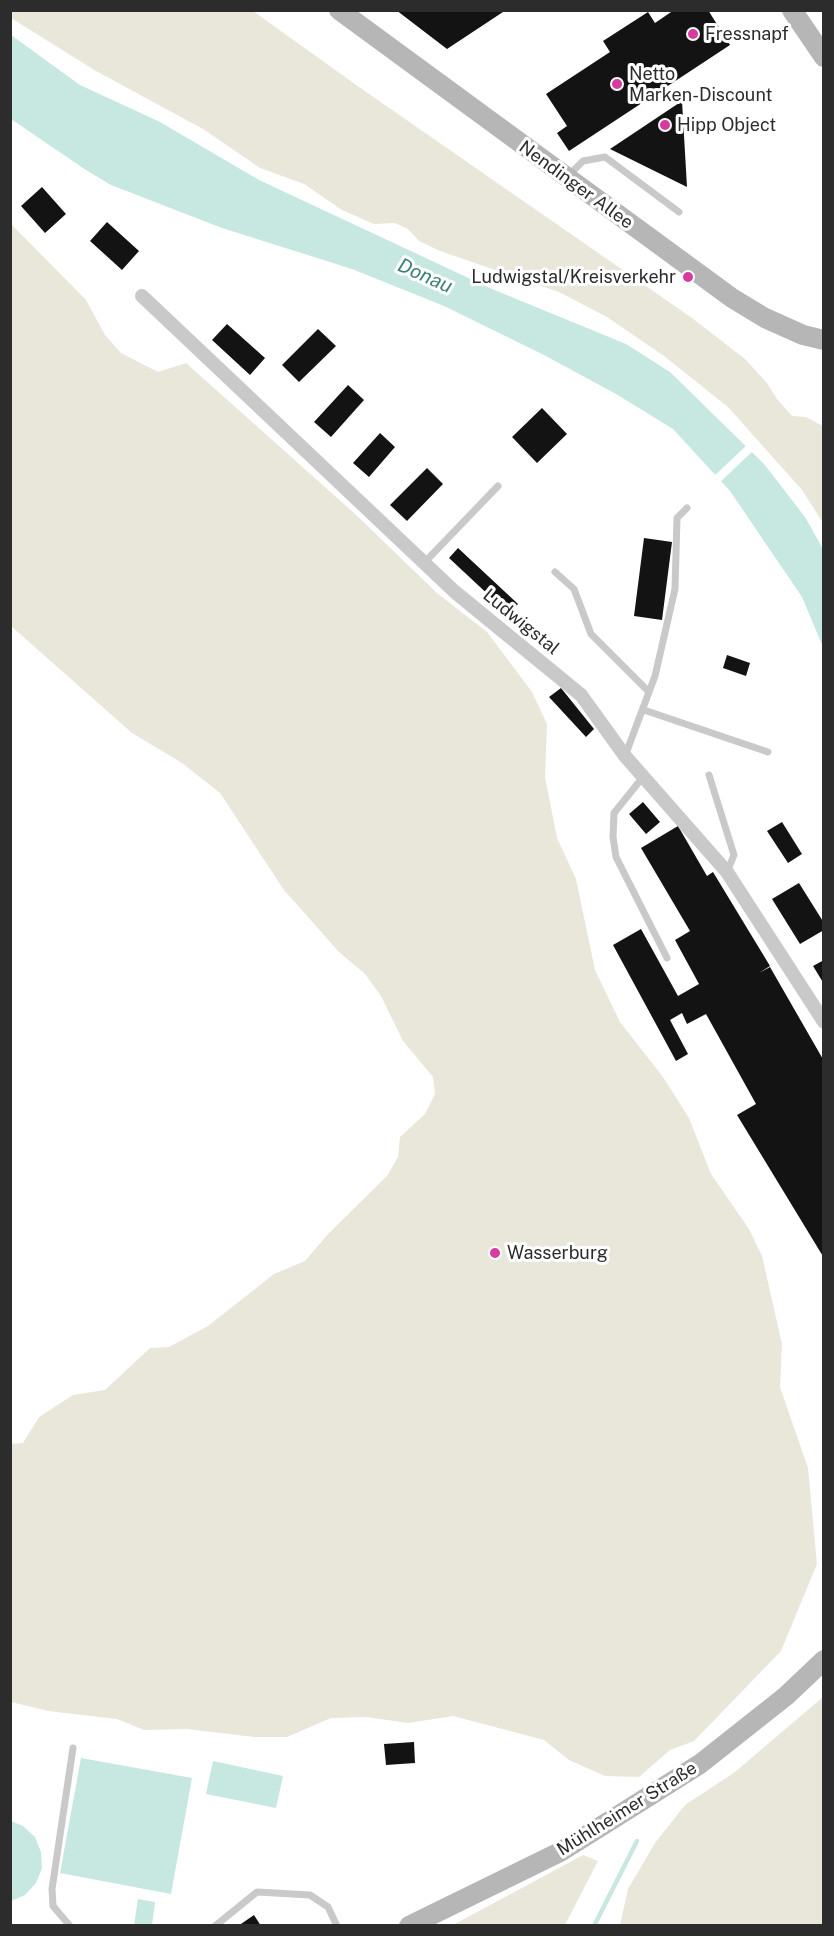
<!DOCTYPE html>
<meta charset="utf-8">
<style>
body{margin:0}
#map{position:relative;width:834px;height:1936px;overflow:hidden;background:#fff;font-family:"Public Sans",sans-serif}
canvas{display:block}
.frame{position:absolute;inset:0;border:12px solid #2c2c2c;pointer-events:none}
</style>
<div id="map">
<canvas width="834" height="1936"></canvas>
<div class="frame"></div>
</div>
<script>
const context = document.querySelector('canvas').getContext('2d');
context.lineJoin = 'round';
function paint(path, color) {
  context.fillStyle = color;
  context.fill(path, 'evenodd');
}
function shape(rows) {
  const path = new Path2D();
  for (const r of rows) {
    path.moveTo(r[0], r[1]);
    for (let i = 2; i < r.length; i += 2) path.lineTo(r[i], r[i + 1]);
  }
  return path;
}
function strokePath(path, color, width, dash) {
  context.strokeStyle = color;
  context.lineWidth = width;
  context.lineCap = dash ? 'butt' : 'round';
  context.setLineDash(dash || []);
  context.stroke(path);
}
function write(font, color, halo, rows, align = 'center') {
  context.font = font + ' "Public Sans",sans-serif';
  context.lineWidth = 6;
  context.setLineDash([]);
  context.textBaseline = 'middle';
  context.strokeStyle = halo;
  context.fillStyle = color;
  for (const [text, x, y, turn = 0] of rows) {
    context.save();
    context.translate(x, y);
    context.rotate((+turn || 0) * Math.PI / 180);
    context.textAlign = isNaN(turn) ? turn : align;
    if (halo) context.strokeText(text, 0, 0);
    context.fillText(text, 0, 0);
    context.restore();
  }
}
const green = shape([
 [10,11,253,11,359,87,692,318,745,359,767,383,777,399,792,416,806,417,823,426,823,523,802,490,728,407,664,356,607,317,559,292,440,251,419,241,408,229,395,223,374,224,342,210,304,184,260,168,203,129,96,71,11,18],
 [11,224,86,300,105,335,121,353,158,372,186,363,354,513,437,593,487,632,532,692,547,724,545,777,557,838,576,879,595,970,620,1022,663,1077,689,1118,711,1174,749,1229,762,1256,782,1344,780,1387,808,1468,817,1564,781,1651,694,1741,670,1750,639,1777,605,1776,569,1760,544,1740,453,1716,408,1723,366,1717,331,1718,287,1737,254,1737,187,1729,144,1730,117,1719,48,1711,11,1702,11,1444,23,1443,39,1417,73,1395,105,1390,150,1348,169,1347,208,1326,274,1274,305,1261,328,1234,387,1176,398,1157,400,1137,425,1114,435,1094,433,1077,403,1041,381,996,365,974,339,952,284,890,220,793,182,763,132,733,11,626],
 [823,1697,823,1925,620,1925,628,1889,655,1843,685,1805,735,1772],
 [583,1855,598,1861,565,1925,453,1925]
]);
const water = shape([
 [11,35,80,85,160,122,259,180,492,289,626,344,670,372,764,464,805,517,823,549,823,647,802,597,730,491,673,429,616,394,544,355,444,306,352,269,222,228,111,185,86,170,11,119],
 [81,1758,192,1778,171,1894,60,1873],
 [213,1761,283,1776,276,1808,206,1794],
 [11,1821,23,1826,35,1837,41,1852,42,1868,36,1883,25,1895,11,1901],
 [138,1899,155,1902,152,1925,134,1925]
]);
const pier = shape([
 [748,444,754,450,719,483,713,477]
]);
const stream = shape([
 [594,1926,637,1841]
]);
const building = shape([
 [396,10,506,10,447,49],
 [674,10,708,10,730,45,569,151,557,133,567,126,546,94,610,52,603,41,648,12,655,23],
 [682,101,687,187,610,149],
 [42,187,66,214,45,233,21,206],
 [107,222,139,251,122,270,90,241],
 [227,324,265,358,250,375,212,340],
 [318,329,336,346,299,382,282,365],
 [348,385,364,400,331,437,314,422],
 [542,408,567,434,537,463,512,437],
 [380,433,395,447,369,477,353,463],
 [427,468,443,484,407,521,390,505],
 [644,538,672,542,662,620,634,616],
 [458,548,518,604,509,614,449,558],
 [727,655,750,663,746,676,723,668],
 [561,688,594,729,586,737,549,697],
 [643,802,660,822,646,834,629,814],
 [782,822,802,854,788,863,767,831],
 [678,826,707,876,713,872,770,966,759,973,770,967,824,1061,824,1258,737,1115,756,1104,706,1014,687,1024,682,1013,670,1020,688,1054,676,1061,613,945,641,929,678,996,699,984,675,940,690,931,641,848],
 [799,883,824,923,824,930,800,944,772,899],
 [824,960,824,984,813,966],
 [414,1742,415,1763,386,1765,384,1744],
 [254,1915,261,1926,238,1926]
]);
const lane = shape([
 [568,176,583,161,605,157,679,212],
 [424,563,498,486],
 [555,572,574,589,591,634,649,692],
 [644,710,768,752],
 [625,756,655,676,675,589,677,518,687,508],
 [709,775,734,855,727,872],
 [643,777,614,813,613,837,616,857,667,958],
 [70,1926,53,1906,52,1889,73,1748],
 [215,1926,257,1892,310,1895,328,1907,337,1926]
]);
const street = shape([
 [142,296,455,592,581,695,625,756,727,872,824,1022]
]);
const secondary = shape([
 [339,10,732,298,765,318,803,335,824,340],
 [792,10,824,57],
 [409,1926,560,1852,616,1817,700,1764,786,1696,824,1660]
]);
const markers = [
 [693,34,6,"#d73aa1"],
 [617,84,6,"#d73aa1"],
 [665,125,6,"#d73aa1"],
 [688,277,6,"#d73aa1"],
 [495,1253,6,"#d73aa1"]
];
const poiNames = [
 ["Fressnapf",705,34],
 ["Netto",629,74],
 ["Marken-Discount",629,95],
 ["Hipp Object",677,125],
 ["Ludwigstal/Kreisverkehr",676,277,"right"],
 ["Wasserburg",507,1253]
];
const streetNames = [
 ["Nendinger Allee",576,185,36],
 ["Ludwigstal",521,622,39],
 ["Mühlheimer Straße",627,1809,-32]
];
const waterNames = [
 ["Donau",425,276,24]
];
paint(green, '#e9e7da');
paint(water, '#c7e7e1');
paint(pier, '#fff');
strokePath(stream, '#c7e7e1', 4.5);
paint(building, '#131313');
strokePath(lane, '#c9c9c9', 7);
strokePath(street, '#c9c9c9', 14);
strokePath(secondary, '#b6b6b6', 20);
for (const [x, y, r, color] of markers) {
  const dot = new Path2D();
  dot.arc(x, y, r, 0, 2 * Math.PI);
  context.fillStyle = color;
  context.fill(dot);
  strokePath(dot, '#fff', 2);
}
write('18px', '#2c2c2c', '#fff', poiNames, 'left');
write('18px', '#2c2c2c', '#fff', streetNames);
write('italic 20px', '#3f8174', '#fff', waterNames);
</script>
